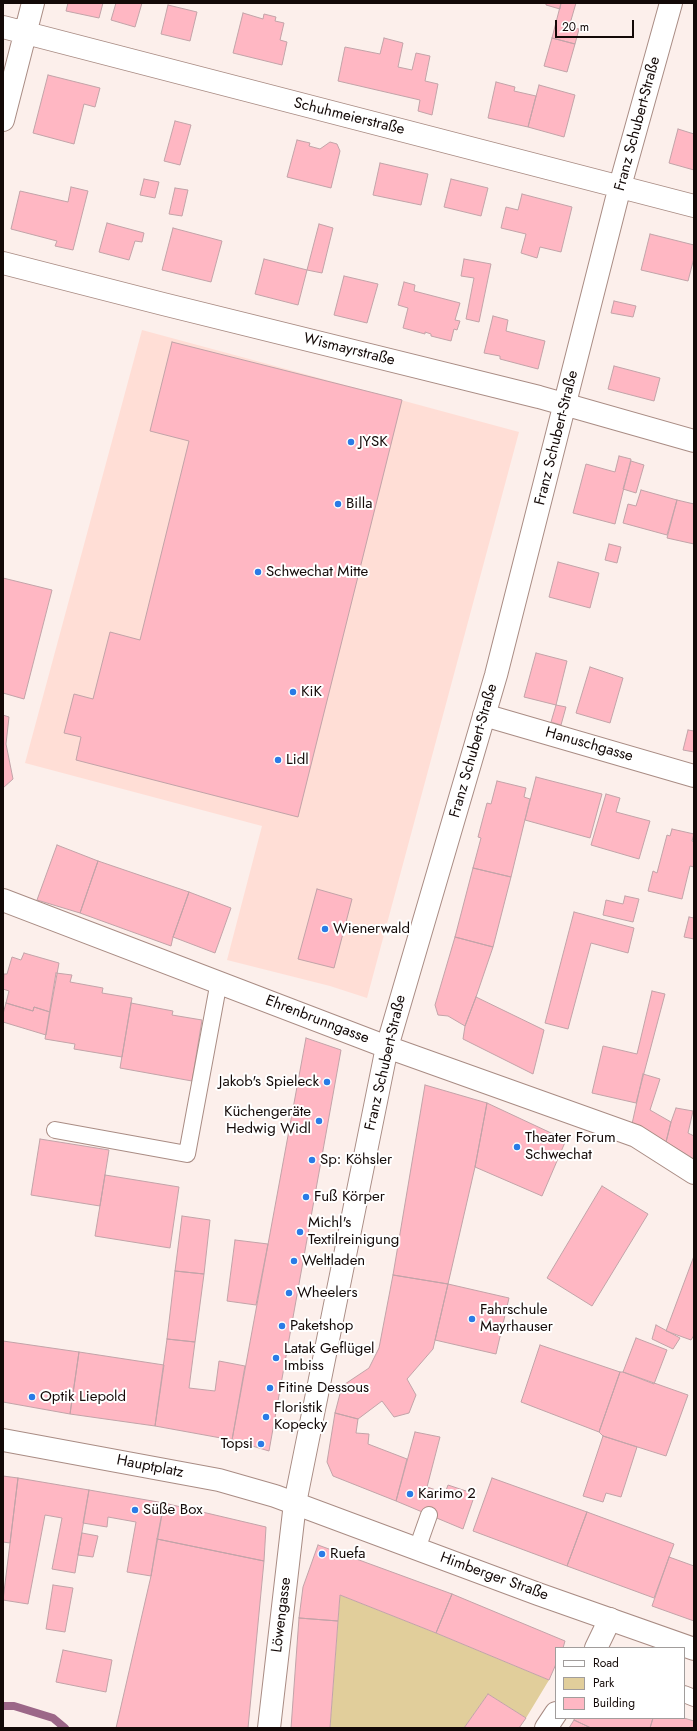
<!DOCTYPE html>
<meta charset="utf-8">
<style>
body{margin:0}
#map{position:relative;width:697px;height:1731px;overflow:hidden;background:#fcefeb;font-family:Jost,sans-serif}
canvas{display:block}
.frame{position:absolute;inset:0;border:4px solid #130907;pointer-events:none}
.legend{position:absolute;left:555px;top:1647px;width:130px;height:72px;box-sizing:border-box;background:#fff;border:1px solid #a19d9c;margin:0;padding:5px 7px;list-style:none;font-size:12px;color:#130907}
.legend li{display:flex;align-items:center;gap:8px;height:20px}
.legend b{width:20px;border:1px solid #a19d9c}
.scale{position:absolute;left:555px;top:20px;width:79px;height:18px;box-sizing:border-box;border:2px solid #130907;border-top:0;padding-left:5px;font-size:12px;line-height:14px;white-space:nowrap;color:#130907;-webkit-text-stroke:3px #fff;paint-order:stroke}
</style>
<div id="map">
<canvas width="697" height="1731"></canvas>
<div class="frame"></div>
<ul class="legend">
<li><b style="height:5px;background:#fff"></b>Road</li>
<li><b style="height:11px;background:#e1ce9b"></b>Park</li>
<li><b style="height:11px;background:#ffb7c3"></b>Building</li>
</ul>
<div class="scale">20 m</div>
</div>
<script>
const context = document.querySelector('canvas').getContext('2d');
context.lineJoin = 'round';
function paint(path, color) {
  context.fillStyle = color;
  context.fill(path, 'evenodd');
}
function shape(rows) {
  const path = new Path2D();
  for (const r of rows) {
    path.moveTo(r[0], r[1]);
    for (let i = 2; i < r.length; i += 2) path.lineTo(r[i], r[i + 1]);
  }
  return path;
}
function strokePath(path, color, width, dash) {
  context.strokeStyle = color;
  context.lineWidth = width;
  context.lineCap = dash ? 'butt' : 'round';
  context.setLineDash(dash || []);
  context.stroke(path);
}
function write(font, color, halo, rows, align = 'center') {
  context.font = font + ' Jost,sans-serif';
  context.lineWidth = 4;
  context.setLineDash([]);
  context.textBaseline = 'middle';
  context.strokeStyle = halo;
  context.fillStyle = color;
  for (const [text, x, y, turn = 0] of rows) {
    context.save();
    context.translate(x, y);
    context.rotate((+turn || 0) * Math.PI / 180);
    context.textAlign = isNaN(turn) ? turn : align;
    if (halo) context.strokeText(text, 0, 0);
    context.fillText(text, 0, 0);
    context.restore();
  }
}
const built = shape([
 [142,330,519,432,367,998,330,986,227,960,262,826,25,763]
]);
const green = shape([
 [340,1595,436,1633,549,1680,526,1718,488,1694,464,1728,330,1728]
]);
const stream = shape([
 [3,1706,14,1706,53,1718,65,1728]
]);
const building = shape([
 [68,3,103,3,99,18,66,11,68,3],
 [116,3,142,3,135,27,111,20,116,3],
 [546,3,561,3,560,9,546,5,546,3],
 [561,3,576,3,569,27,579,29,575,44,552,38,561,3],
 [168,5,197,12,190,41,161,34,168,5],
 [243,13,263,19,264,14,276,17,275,21,284,23,280,40,287,42,282,65,233,53,243,13],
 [384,38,403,43,398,67,412,70,416,53,430,56,425,81,438,84,432,115,418,111,420,100,338,81,345,47,380,54,384,38],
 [552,38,575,44,567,72,544,66,552,38],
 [48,75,100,88,95,107,84,104,74,144,33,133,48,75],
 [496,82,515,87,514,91,536,96,528,127,488,118,496,82],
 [539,85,575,95,564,137,528,127,539,85],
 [175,121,191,125,180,165,164,161,175,121],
 [678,129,694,134,694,170,669,163,678,129],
 [297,140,310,143,309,146,320,149,330,142,337,144,340,151,331,188,287,177,297,140],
 [380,163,428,174,421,205,373,195,380,163],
 [144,179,159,182,155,198,140,195,144,179],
 [451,179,488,188,481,216,444,207,451,179],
 [71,187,88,191,73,250,55,246,57,241,11,229,20,191,68,202,71,187],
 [175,188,188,190,182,216,169,214,175,188],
 [522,194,572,207,561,252,540,247,537,258,521,253,526,234,501,228,506,207,518,210,522,194],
 [107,223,144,233,142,242,135,241,129,260,99,252,107,223],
 [319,224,333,228,322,273,307,270,319,224],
 [173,228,222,241,211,282,162,270,173,228],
 [650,234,694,245,694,258,688,281,641,270,650,234],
 [264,259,307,270,298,305,255,294,264,259],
 [464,259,491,264,479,322,466,319,474,278,461,276,464,259],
 [344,276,378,284,367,323,334,315,344,276],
 [404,282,415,285,414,291,460,303,455,320,460,321,457,330,454,329,451,341,431,336,431,334,425,332,425,334,403,328,408,308,398,305,404,282],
 [614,301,636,306,633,317,611,313,614,301],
 [493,316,508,320,506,331,545,341,538,369,500,359,500,356,484,353,493,316],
 [172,342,402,400,298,817,76,760,81,737,64,733,74,694,93,699,110,632,140,640,189,441,150,431,172,342],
 [614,366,660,378,654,401,608,389,614,366],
 [619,456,631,459,615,524,573,513,586,464,615,472,619,456],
 [631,461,644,465,636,493,623,489,631,461],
 [641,490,677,500,667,535,623,523,628,504,636,506,641,490],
 [677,500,694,504,694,544,667,538,677,500],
 [609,544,621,547,617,563,605,560,609,544],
 [558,562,599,573,590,608,549,597,558,562],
 [3,578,52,590,24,699,3,693,3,578],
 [536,653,567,661,556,705,524,697,536,653],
 [590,667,623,678,610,723,576,713,590,667],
 [556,705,566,707,561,725,551,722,556,705],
 [3,715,9,717,6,744,13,779,3,788,3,715],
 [688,730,694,731,694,752,683,750,688,730],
 [536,777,602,794,590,838,525,820,536,777],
 [497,781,526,788,524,797,530,799,511,877,473,868,481,838,478,837,487,803,491,804,497,781],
 [606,794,620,798,616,812,650,821,639,859,591,845,606,794],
 [672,829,694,834,692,841,694,842,694,867,690,866,682,899,648,891,653,871,657,873,667,835,670,836,672,829],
 [57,845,98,861,80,913,37,900,57,845],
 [98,861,189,892,173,937,171,946,80,913,98,861],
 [473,868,511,877,493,947,455,937,473,868],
 [317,889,352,899,334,968,298,959,317,889],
 [189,892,231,908,215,953,173,937,189,892],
 [625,896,639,899,633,922,603,915,606,900,623,904,625,896],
 [574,912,634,928,628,953,591,943,568,1029,545,1023,574,912],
 [689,917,694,918,694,939,684,937,689,917],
 [455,937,493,947,476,997,465,1026,448,1016,438,1015,435,1005,455,937],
 [24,953,59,963,50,1012,34,1007,33,1011,6,1003,9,991,3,989,4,974,7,974,12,957,21,960,24,953],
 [56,973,72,975,70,982,103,988,102,993,132,998,122,1057,74,1049,75,1044,45,1039,56,973],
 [652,991,665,994,636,1103,592,1093,603,1046,637,1054,652,991],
 [476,997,544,1030,533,1074,463,1039,465,1026,476,997],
 [6,1003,33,1011,34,1007,50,1012,46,1035,3,1022,3,1014,6,1003],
 [131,1003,173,1011,172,1015,202,1020,192,1081,120,1068,131,1003],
 [306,1038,341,1050,269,1451,232,1440,306,1038],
 [643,1074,660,1079,650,1110,671,1122,666,1142,632,1124,643,1074],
 [425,1085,487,1103,475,1167,448,1284,393,1275,425,1085],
 [487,1103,566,1140,542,1196,475,1167,487,1103],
 [676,1108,693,1111,688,1133,694,1136,694,1159,666,1142,671,1122,676,1108],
 [40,1139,109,1150,100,1206,31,1195,40,1139],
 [105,1175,179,1187,170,1248,95,1236,105,1175],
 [602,1186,648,1214,592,1306,547,1278,602,1186],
 [182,1216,210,1220,204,1274,175,1271,182,1216],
 [235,1240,268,1244,256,1305,227,1301,235,1240],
 [694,1256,694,1335,691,1340,666,1331,694,1256],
 [175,1271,204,1274,195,1342,167,1339,175,1271],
 [393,1275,448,1284,433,1349,407,1379,416,1395,409,1413,394,1417,382,1401,358,1419,335,1413,342,1386,369,1368,379,1348,393,1275],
 [448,1284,509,1298,496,1354,435,1340,448,1284],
 [656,1325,680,1338,673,1349,652,1339,656,1325],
 [636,1338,667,1350,654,1384,623,1372,636,1338],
 [167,1339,195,1342,189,1388,215,1391,219,1361,245,1366,232,1440,155,1426,167,1339],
 [3,1341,79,1352,70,1414,3,1402,3,1341],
 [540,1345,620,1372,599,1432,521,1402,540,1345],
 [79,1352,164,1365,155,1426,70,1414,79,1352],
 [620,1372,623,1372,688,1395,666,1456,603,1436,599,1432,620,1372],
 [335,1413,358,1419,356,1433,369,1434,368,1444,407,1459,396,1501,333,1476,327,1462,335,1413],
 [415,1432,440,1437,427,1487,445,1493,448,1485,475,1494,463,1529,396,1501,415,1432],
 [603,1436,637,1447,621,1497,606,1493,603,1502,583,1496,603,1436],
 [3,1476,18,1478,10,1543,3,1542,3,1476],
 [18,1478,89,1490,75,1573,52,1569,62,1518,45,1515,28,1604,3,1600,18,1478],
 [492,1478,587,1512,567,1566,473,1531,492,1478],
 [89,1490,164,1503,151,1576,127,1572,136,1522,108,1517,107,1527,83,1523,89,1490],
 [164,1503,266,1527,264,1561,157,1539,164,1503],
 [587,1512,674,1544,654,1598,567,1566,587,1512],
 [82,1533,98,1536,93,1557,78,1555,82,1533],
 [157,1539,264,1561,248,1728,116,1728,151,1576,157,1539],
 [318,1545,452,1594,436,1633,340,1595,338,1621,299,1618,303,1587,318,1545],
 [669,1557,694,1566,694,1621,652,1606,669,1557],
 [53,1585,73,1588,65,1632,46,1629,53,1585],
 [452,1594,565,1641,563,1648,556,1648,556,1664,549,1680,436,1633,452,1594],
 [299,1618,338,1621,330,1728,291,1728,299,1618],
 [63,1650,112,1660,106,1692,56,1682,63,1650],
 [488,1694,526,1718,519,1728,464,1728,488,1694],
 [575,1718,653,1718,650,1728,591,1728,574,1720,575,1718],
 [653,1718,684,1718,694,1721,694,1728,650,1728,653,1718],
 [574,1720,591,1728,569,1728,574,1720]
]);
const lane = shape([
 [55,1130,187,1154,219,981],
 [417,1549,429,1515],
 [684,1694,694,1698]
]);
const street = shape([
 [3,27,694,206],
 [3,120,33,3],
 [3,263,163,304,539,397,694,441],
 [484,715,694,776],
 [3,900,387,1047,636,1136,694,1173],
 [596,1648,610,1619],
 [269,1728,295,1503,387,1047,496,675,620,186,671,3],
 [546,1728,556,1713]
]);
const secondary = shape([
 [3,1440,219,1480,275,1496,538,1594,694,1649]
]);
const markers = [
 [351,442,4,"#2a7be6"],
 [338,504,4,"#2a7be6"],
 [258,572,4,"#2a7be6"],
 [293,692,4,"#2a7be6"],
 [278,760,4,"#2a7be6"],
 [325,929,4,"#2a7be6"],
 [327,1082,4,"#2a7be6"],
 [319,1121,4,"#2a7be6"],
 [517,1147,4,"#2a7be6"],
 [312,1160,4,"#2a7be6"],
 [306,1197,4,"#2a7be6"],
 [300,1232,4,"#2a7be6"],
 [294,1261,4,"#2a7be6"],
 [289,1293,4,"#2a7be6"],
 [472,1319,4,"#2a7be6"],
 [282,1326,4,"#2a7be6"],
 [276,1358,4,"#2a7be6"],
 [270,1388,4,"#2a7be6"],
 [32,1397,4,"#2a7be6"],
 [266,1417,4,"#2a7be6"],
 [261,1444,4,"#2a7be6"],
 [410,1494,4,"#2a7be6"],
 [135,1510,4,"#2a7be6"],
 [322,1554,4,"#2a7be6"]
];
const streetNames = [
 ["Schuhmeierstraße",349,117,14],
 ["Franz Schubert-Straße",638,124,-75],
 ["Wismayrstraße",349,350,14],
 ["Franz Schubert-Straße",557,438,-76],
 ["Hanuschgasse",589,745,16],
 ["Franz Schubert-Straße",474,751,-74],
 ["Ehrenbrunngasse",317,1020,21],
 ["Franz Schubert-Straße",386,1063,-77],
 ["Hauptplatz",150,1467,11],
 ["Himberger Straße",494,1577,20],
 ["Löwengasse",282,1615,-83]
];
const poiNames = [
 ["JYSK",359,442],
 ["Billa",346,504],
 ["Schwechat Mitte",266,572],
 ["KiK",301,692],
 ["Lidl",286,760],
 ["Wienerwald",333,929],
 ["Jakob's Spieleck",319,1082,"right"],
 ["Küchengeräte",311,1112,"right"],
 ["Hedwig Widl",311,1129,"right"],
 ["Theater Forum",525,1138],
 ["Schwechat",525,1155],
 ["Sp: Köhsler",320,1160],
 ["Fuß Körper",314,1197],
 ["Michl's",308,1223],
 ["Textilreinigung",308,1240],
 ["Weltladen",302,1261],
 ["Wheelers",297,1293],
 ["Fahrschule",480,1310],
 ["Mayrhauser",480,1327],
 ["Paketshop",290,1326],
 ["Latak Geflügel",284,1349],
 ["Imbiss",284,1366],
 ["Fitine Dessous",278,1388],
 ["Optik Liepold",40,1397],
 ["Floristik",274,1408],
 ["Kopecky",274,1425],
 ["Topsi",253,1444,"right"],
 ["Karimo 2",418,1494],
 ["Süße Box",143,1510],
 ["Ruefa",330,1554]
];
paint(built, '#ffded6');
paint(green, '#e1ce9b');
strokePath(stream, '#9c6788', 8);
paint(building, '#ffb7c3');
strokePath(building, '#c2a3a8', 1);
strokePath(lane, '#a98c84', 18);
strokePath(street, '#a98c84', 24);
strokePath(secondary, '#a98c84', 24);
strokePath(lane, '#fff', 16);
strokePath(street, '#fff', 22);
strokePath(secondary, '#fff', 22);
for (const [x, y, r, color] of markers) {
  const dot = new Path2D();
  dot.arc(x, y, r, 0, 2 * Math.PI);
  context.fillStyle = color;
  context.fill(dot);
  strokePath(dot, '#fff', 1.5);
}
write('15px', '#130907', '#fff', streetNames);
write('15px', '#130907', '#fff', poiNames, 'left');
</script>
